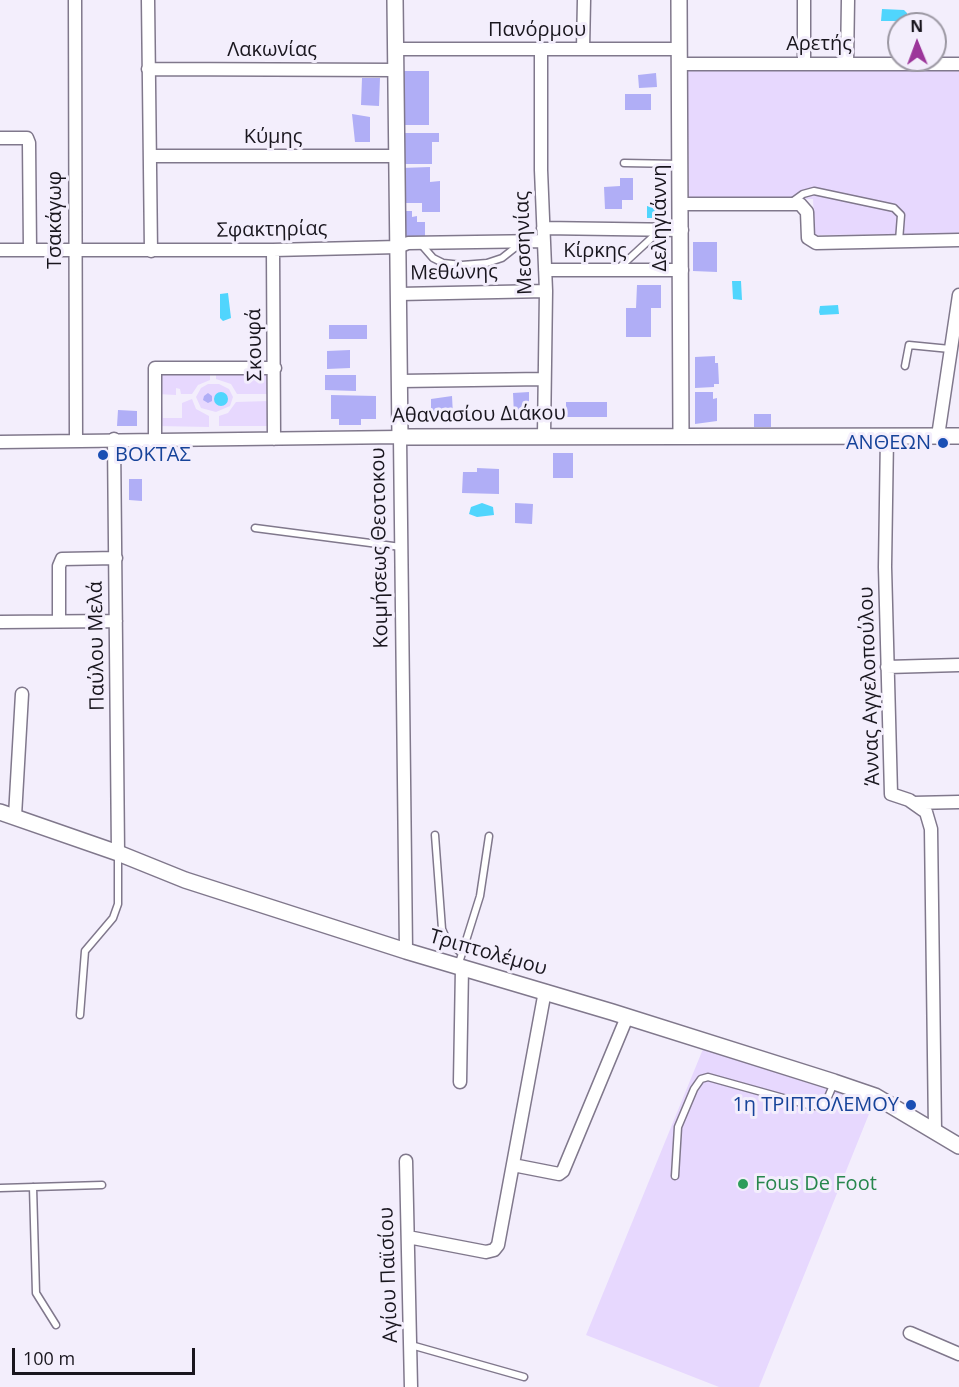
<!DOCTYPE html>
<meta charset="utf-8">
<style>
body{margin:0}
#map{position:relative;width:959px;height:1387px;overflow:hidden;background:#f3eefc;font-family:"Open Sans",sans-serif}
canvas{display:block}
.north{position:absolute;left:887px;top:12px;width:60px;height:60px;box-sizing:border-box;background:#f3eefc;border:2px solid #9c98a3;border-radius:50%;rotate:359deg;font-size:16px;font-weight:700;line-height:24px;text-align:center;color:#19161e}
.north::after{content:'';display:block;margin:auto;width:21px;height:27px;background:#9c369a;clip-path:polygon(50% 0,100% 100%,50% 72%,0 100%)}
.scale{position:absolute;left:12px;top:1348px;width:183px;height:27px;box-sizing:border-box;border:3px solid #19161e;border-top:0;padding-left:8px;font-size:18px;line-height:21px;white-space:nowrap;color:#19161e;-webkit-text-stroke:4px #f3eefc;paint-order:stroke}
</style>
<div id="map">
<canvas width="959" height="1387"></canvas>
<div class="north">N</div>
<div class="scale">100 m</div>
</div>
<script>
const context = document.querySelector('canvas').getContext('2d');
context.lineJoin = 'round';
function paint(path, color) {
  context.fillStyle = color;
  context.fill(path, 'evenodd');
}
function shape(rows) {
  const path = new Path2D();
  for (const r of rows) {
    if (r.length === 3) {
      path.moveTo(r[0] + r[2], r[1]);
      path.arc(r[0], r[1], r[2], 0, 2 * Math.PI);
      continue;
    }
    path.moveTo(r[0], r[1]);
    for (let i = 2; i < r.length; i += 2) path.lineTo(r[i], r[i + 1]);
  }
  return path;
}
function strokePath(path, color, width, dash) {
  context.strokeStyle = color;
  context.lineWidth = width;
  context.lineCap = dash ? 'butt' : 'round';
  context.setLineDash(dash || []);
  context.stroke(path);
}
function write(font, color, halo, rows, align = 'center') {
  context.font = font + ' "Open Sans",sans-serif';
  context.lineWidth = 6;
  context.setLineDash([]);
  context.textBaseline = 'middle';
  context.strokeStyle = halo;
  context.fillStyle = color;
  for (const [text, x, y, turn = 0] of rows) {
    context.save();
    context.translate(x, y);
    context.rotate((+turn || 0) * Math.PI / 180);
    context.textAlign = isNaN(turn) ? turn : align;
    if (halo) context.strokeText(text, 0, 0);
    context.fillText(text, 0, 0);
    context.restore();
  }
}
const green = shape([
 [687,67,959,69,959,234,815,235,813,199,689,197],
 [157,370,210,370,210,380,198,385,192,394,181,394,180,389,176,388,176,395,157,394],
 [216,370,269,370,269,394,237,394,231,384,216,379],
 [208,384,219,384,229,389,233,397,230,406,216,412,201,408,196,397,201,388],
 [192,399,196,409,209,416,209,427,158,426,157,403,162,403,163,418,182,418,182,403],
 [269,401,269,426,219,426,219,416,228,413,236,402],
 [703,1049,873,1104,759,1387,719,1387,586,1335]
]);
const water = shape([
 [882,9,904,10,907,13,907,21,881,21],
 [647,206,666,206,666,213,661,218,647,218],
 [732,281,741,281,742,300,733,299],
 [228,293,231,318,223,321,220,318,220,294],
 [838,305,839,314,820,315,819,312,820,306],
 [221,399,7],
 [482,503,493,507,494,515,477,517,469,514,471,507]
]);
const building = shape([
 [402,71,429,71,429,125,402,125],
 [656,73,657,87,639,88,638,75],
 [362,78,380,78,379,106,361,105],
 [625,94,651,94,651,110,625,110],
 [352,114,370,117,370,142,355,142],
 [404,133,439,133,439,142,432,142,432,164,403,164],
 [430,167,430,182,440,181,440,212,422,212,422,203,402,203,401,168],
 [620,178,633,178,633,200,622,200,622,209,605,209,604,187,620,186],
 [403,211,412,211,412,217,417,216,417,222,425,222,425,237,405,238],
 [693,242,717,242,717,272,693,271],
 [637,285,661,285,661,308,651,308,651,337,626,337,626,308,636,308],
 [329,325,367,325,367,339,329,339],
 [350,350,350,368,327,369,327,351],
 [715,356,715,363,718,363,719,384,714,384,714,387,695,388,695,357],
 [325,375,356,375,356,391,325,390],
 [529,392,529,415,514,415,513,393],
 [695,392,713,392,713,399,717,398,717,421,695,424],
 [208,393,212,396,212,401,208,403,203,400,204,396],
 [331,395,376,396,376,419,361,419,361,425,339,425,339,419,331,419],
 [452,396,453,415,431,416,431,399],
 [566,402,607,402,607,417,566,417],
 [118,410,137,411,137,426,117,426],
 [754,414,771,414,771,427,754,427],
 [553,453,573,453,573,478,553,478],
 [477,468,499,469,499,494,462,493,463,472,477,472],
 [129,479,142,479,142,501,129,500],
 [515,503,533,504,532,524,515,523]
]);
const service = shape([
 [624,163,681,164],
 [792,202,803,194,814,191,894,208,901,215,899,241],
 [420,243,433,258,443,263,462,265,487,263,502,258,521,243],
 [619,268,658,232],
 [905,366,909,345,950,349],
 [255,528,401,547],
 [435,835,442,929,446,938,462,954],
 [458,966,480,896,489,836],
 [80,1015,85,951,113,918,118,904,118,856],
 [675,1176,678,1127,694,1089,701,1079,708,1077,812,1106,821,1106,826,1102,834,1083],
 [33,1187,36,1293,56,1325],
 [0,1188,102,1185],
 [411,1345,524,1377]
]);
const minor = shape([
 [75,0,76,440],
 [148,0,151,251],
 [396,49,679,49],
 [541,49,541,170,546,291,544,435],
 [583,49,584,0],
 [680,64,959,64],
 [804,64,804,0],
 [847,64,848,0],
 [148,69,396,70],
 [0,138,27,138,29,143,30,249],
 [150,156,397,156],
 [681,204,800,204,807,212,808,238,816,243,959,240],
 [543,228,682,230],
 [0,250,273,250,398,247,408,243,544,241],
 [273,250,274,439],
 [545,270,682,270],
 [399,294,546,291],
 [400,381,544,379],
 [887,436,885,567,891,794,909,800,926,812,931,829,935,1131],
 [938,436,959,295],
 [155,438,155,368,275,368],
 [114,439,118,853],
 [0,442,400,437,406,951],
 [59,621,59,566,62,559,116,558],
 [0,622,116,621],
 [887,667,959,665],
 [913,803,959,802],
 [15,816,22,694],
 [460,1082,462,968],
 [406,1161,411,1387],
 [513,1165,559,1174,563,1171,627,1017],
 [408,1237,486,1252,494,1250,498,1245,545,991],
 [910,1333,959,1354]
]);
const tertiary = shape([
 [395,0,400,437,959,436],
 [679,0,681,436],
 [0,812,118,853,185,880,406,951,612,1012,834,1082,875,1096,959,1146]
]);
const markers = [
 [943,443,6,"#1a4fb4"],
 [103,455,6,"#1a4fb4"],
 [911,1105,6,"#1a4fb4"],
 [743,1184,6,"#2e9e5b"]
];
const streetNames = [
 ["Πανόρμου",537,30],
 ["Αρετής",819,44],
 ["Λακωνίας",272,50],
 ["Κύμης",273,137],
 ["Δεληγιάννη",660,218,-90],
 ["Τσακάγωφ",55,220,-90],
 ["Σφακτηρίας",272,230,-1],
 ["Μεσσηνίας",524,243,-92],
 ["Κίρκης",595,251],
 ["Μεθώνης",454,273,-1],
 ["Σκουφά",255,345,-91],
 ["Αθανασίου Διάκου",479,415,-1],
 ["Κοιμήσεως Θεοτοκου",380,548,-91],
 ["Παύλου Μελά",97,646,-91],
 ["Άννας Αγγελοπούλου",870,686,-92],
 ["Τριπτολέμου",488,953,16],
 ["Αγίου Παϊσίου",389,1275,-92]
];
const transitNames = [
 ["ΑΝΘΕΩΝ",931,443],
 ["ΒΟΚΤΑΣ",115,455,"left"],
 ["1η ΤΡΙΠΤΟΛΕΜΟΥ",899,1105]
];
const leisureNames = [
 ["Fous De Foot",755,1184]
];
paint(green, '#e7d8fe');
paint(water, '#50d5fd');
paint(building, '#b0aef6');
strokePath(service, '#80788c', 9);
strokePath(minor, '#80788c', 15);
strokePath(tertiary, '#80788c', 18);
strokePath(service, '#fff', 6);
strokePath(minor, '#fff', 12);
strokePath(tertiary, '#fff', 15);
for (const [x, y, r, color] of markers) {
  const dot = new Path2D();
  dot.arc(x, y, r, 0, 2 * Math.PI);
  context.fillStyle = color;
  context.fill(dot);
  strokePath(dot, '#f3eefc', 2);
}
write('20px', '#19161e', '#f3eefc', streetNames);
write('20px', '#164399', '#f3eefc', transitNames, 'right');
write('20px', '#27864d', '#f3eefc', leisureNames, 'left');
</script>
